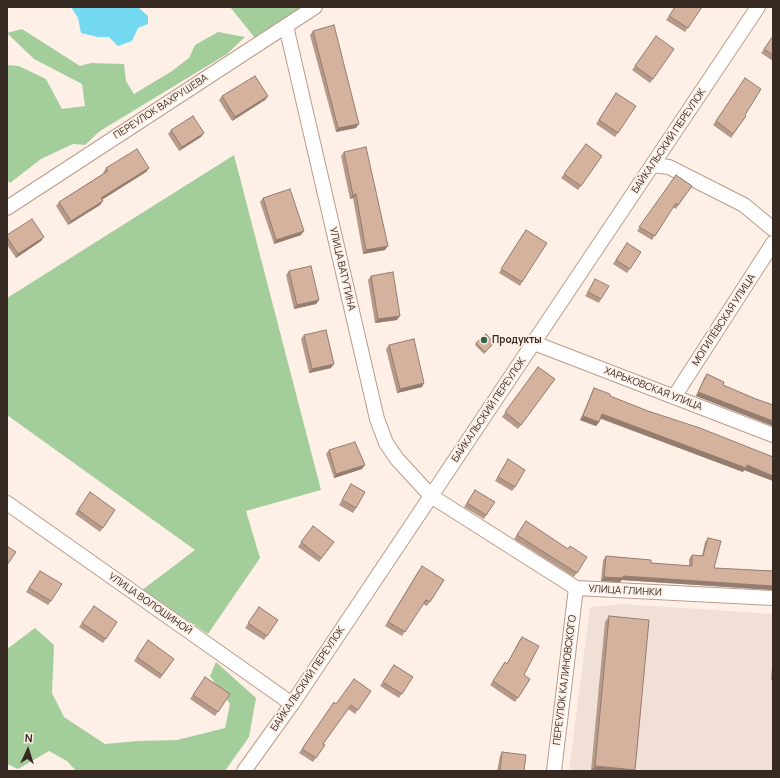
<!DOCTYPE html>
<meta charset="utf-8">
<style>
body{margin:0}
#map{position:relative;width:780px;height:778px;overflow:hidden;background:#fef0e7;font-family:Manrope,sans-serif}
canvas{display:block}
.frame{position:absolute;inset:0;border:8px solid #372a22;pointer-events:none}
.north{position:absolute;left:8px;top:730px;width:40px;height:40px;-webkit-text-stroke:3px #fef0e7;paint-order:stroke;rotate:4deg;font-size:11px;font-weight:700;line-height:16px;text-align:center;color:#372a22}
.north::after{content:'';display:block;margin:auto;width:14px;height:18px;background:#372a22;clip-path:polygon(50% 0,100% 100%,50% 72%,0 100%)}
</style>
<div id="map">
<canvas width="780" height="778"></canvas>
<div class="frame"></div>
<div class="north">N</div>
</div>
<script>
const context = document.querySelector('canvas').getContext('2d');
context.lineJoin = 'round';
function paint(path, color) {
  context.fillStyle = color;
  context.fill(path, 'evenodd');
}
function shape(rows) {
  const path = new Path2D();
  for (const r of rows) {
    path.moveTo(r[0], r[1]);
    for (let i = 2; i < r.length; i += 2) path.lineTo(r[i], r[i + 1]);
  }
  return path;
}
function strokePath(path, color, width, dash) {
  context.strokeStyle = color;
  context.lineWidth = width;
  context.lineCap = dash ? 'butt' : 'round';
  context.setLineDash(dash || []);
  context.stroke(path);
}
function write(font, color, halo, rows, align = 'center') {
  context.font = font + ' Manrope,sans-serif';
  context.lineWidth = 3.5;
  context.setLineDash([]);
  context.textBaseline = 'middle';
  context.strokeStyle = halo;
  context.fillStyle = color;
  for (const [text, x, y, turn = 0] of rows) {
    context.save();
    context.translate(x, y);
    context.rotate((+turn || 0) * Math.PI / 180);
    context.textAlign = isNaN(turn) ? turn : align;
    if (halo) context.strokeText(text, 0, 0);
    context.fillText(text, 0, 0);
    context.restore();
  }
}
const built = shape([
 [623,604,773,614,773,771,569,771,590,607]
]);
const green = shape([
 [230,7,303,7,255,38],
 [22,29,80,66,91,63,124,64,126,81,134,94,172,71,189,58,195,45,218,32,245,37,227,54,100,131,85,145,73,144,41,159,10,183,7,180,7,65,19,66,46,79,62,109,85,106,82,84,34,59,7,33],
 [234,155,321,490,246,511,260,558,208,634,142,590,195,550,7,415,7,298],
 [35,628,54,645,52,693,64,717,105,744,137,741,177,740,225,728,230,704,210,676,216,662,256,698,249,737,225,771,76,771,67,761,49,751,18,769,7,764,7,649]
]);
const water = shape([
 [71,7,138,7,148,16,148,24,138,28,132,41,118,46,109,37,98,37,81,33,78,18]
]);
const street = shape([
 [286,26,377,419,386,443,397,459,431,496,576,588,773,598],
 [652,165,669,167,744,205,773,229],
 [7,208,315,7],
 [534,343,773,435],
 [674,397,773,243],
 [7,503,292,704],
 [244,771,292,704,758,7],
 [554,771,576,588]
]);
const wall = shape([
 [675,7,702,7,685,32,666,20],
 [313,31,356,128,336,132,310,35],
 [656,36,674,49,650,83,632,70],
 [773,36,773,61,761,53],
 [745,78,745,115,746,116,731,138,713,125],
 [616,93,636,106,615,137,596,124],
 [222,96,268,96,265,100,232,121,219,100],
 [171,130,201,137,179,151,168,134],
 [586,144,602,156,578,190,561,178],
 [344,152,385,250,363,254,353,198,350,199,341,156],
 [106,168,149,168,146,172,102,200,103,201,100,205,68,225,56,206,59,202,104,173,103,173],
 [676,175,692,186,676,209,673,207,652,240,637,231],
 [263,198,301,235,274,244,260,202],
 [523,234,522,282,520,286,499,273],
 [7,235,41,241,16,258,7,245],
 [627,243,641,252,627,273,613,264],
 [289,271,319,300,316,304,294,309,286,275],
 [371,276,397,320,375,323,368,280],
 [595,279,601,299,599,303,585,296],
 [304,335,331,368,309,373,301,339],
 [476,343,494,343,484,354,475,345],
 [389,345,422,387,397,393,386,349],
 [538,367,555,379,518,429,502,417],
 [707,374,723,385,756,399,773,405,773,426,696,396,704,378],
 [594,388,610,396,648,411,773,457,773,481,744,470,743,472,601,419,596,426,580,420,592,392],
 [329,450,362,469,334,478,326,454],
 [505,464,515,487,512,491,495,481],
 [351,484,356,508,353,513,339,505],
 [475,490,495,502,484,519,464,507],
 [90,492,115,510,100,532,75,514],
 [526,521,568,549,587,557,574,577,514,539],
 [313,526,334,542,319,562,298,547],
 [708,538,714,568,773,571,773,590,622,580,620,582,601,581,603,560,606,556,651,563,689,566,689,559,692,555,702,556,705,542],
 [419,570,444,580,427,606,423,604,402,636,385,626],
 [37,575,51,601,48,605,26,592],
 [94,606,117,622,103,643,79,627],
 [259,607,278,620,264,640,245,628],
 [609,616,634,771,591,771,605,622],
 [522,637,524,675,530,679,515,702,490,685,505,662,507,664,519,641],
 [148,640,174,659,160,679,134,661],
 [773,653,773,681,771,680],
 [394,665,413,677,399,698,380,686],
 [205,677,230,694,215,716,190,699],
 [371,691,355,714,348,709,323,744,325,745,313,762,299,753,334,702,336,704],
 [502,752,524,771,497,771,500,756]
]);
const shadedWall = shape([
 [268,96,265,100,232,121,235,117],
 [359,124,356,128,336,132,338,128],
 [204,133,201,137,179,151,182,147],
 [149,168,146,172,98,202,101,198],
 [356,194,353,198,350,199,353,195],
 [103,201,100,205,68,225,71,221],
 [304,231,301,235,274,244,276,240],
 [44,237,41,241,16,258,18,254],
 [388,246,385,250,363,254,366,250],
 [319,300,316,304,294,309,297,305],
 [400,316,397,320,375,323,378,319],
 [334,364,331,368,309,373,312,369],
 [424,383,422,387,397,393,400,389],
 [698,392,773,421,773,426,696,396],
 [602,414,747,465,773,476,773,481,744,470,743,472,600,418],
 [583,416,599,422,596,426,580,420],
 [365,465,362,469,334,478,336,474],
 [623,576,773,586,773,590,622,580,620,582,601,581,604,577],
 [595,766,635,770,634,771,591,771]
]);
const building = shape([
 [675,7,702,7,688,28,669,16,675,7],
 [334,25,359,124,338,128,313,31,334,25],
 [656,36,674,49,653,79,635,66,656,36],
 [773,36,773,55,764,49,773,36],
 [255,76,268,96,235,117,222,96,255,76],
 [745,78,761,89,745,115,746,116,733,134,716,121,745,78],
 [616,93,636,106,618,133,599,120,616,93],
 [193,116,204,133,182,147,171,130,193,116],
 [586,144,602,156,581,186,564,174,586,144],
 [366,147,388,246,366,250,356,194,353,195,344,152,366,147],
 [137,149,149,168,101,198,103,201,71,221,59,202,108,171,106,168,137,149],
 [676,175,692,186,678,205,676,203,655,236,639,227,676,175],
 [290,189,304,231,276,240,263,198,290,189],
 [32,219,44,237,18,254,7,237,7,235,32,219],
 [526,230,547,243,522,282,501,269,526,230],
 [627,243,641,252,630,269,616,260,627,243],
 [311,266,319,300,297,305,289,271,311,266],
 [393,272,400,316,378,319,371,276,393,272],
 [595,279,609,286,601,299,588,292,595,279],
 [326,330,334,364,312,369,304,335,326,330],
 [486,334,494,343,485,352,476,343,486,334],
 [414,339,424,383,400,389,389,345,414,339],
 [538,367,555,379,521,425,505,412,538,367],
 [707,374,724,382,723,385,756,399,773,405,773,421,698,392,707,374],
 [594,388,610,394,610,396,648,411,700,428,773,457,773,476,747,465,746,468,602,414,599,422,583,416,594,388],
 [355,442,365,465,336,474,329,450,355,442],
 [508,459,525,470,515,487,498,477,508,459],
 [351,484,365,492,356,508,342,500,351,484],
 [475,490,495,502,486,515,467,503,475,490],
 [90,492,115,510,103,528,78,510,90,492],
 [526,521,568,549,570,546,587,557,577,573,517,535,526,521],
 [313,526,334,542,321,558,301,542,313,526],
 [708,538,721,541,714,568,773,571,773,586,623,576,623,578,604,577,606,556,651,560,651,563,692,566,692,555,703,556,708,538],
 [7,546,16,552,7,565,7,546],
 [422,566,444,580,430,602,426,600,405,632,388,622,422,566],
 [40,571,62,584,51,601,29,588,40,571],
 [94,606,117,622,106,639,82,623,94,606],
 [259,607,278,620,267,636,248,623,259,607],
 [609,616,649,620,635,770,595,766,609,616],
 [522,637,539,646,524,675,530,679,518,698,493,681,505,662,507,664,522,637],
 [148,640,174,659,162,675,137,657,148,640],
 [394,665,413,677,402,694,383,682,394,665],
 [205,677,230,694,218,712,193,695,205,677],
 [354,679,371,691,358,710,351,705,323,744,325,745,316,758,302,749,334,702,336,704,354,679],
 [502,752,526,755,524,771,500,771,502,752]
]);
const markers = [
 [484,340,4,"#2d654c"]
];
const streetNames = [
 ["ПЕРЕУЛОК ВАХРУШЕВА",161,107,-33],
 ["БАЙКАЛЬСКИЙ ПЕРЕУЛОК",669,141,-56],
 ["УЛИЦА ВАТУТИНА",342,269,77],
 ["МОГИЛЁВСКАЯ УЛИЦА",724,320,-57],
 ["ХАРЬКОВСКАЯ УЛИЦА",653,389,21],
 ["БАЙКАЛЬСКИЙ ПЕРЕУЛОК",489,410,-56],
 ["УЛИЦА ГЛИНКИ",625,591,3],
 ["УЛИЦА ВОЛОШИНОЙ",150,604,35],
 ["БАЙКАЛЬСКИЙ ПЕРЕУЛОК",308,679,-56],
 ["ПЕРЕУЛОК КАЛИНОВСКОГО",565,680,-83]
];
const poiNames = [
 ["Продукты",492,340]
];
paint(built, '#f1e0d6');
paint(green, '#a3ce9b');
paint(water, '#73d9f0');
strokePath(street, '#bd9b88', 16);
strokePath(street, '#fff', 14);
paint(wall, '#b69988');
paint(shadedWall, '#947d6f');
paint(building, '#d4b29e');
strokePath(building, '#947d6f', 1);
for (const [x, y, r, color] of markers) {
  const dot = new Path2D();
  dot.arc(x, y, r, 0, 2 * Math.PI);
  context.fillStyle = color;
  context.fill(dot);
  strokePath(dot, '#fef0e7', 1.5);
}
write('10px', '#372a22', '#fef0e7', streetNames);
write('bold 10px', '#372a22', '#fef0e7', poiNames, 'left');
</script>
